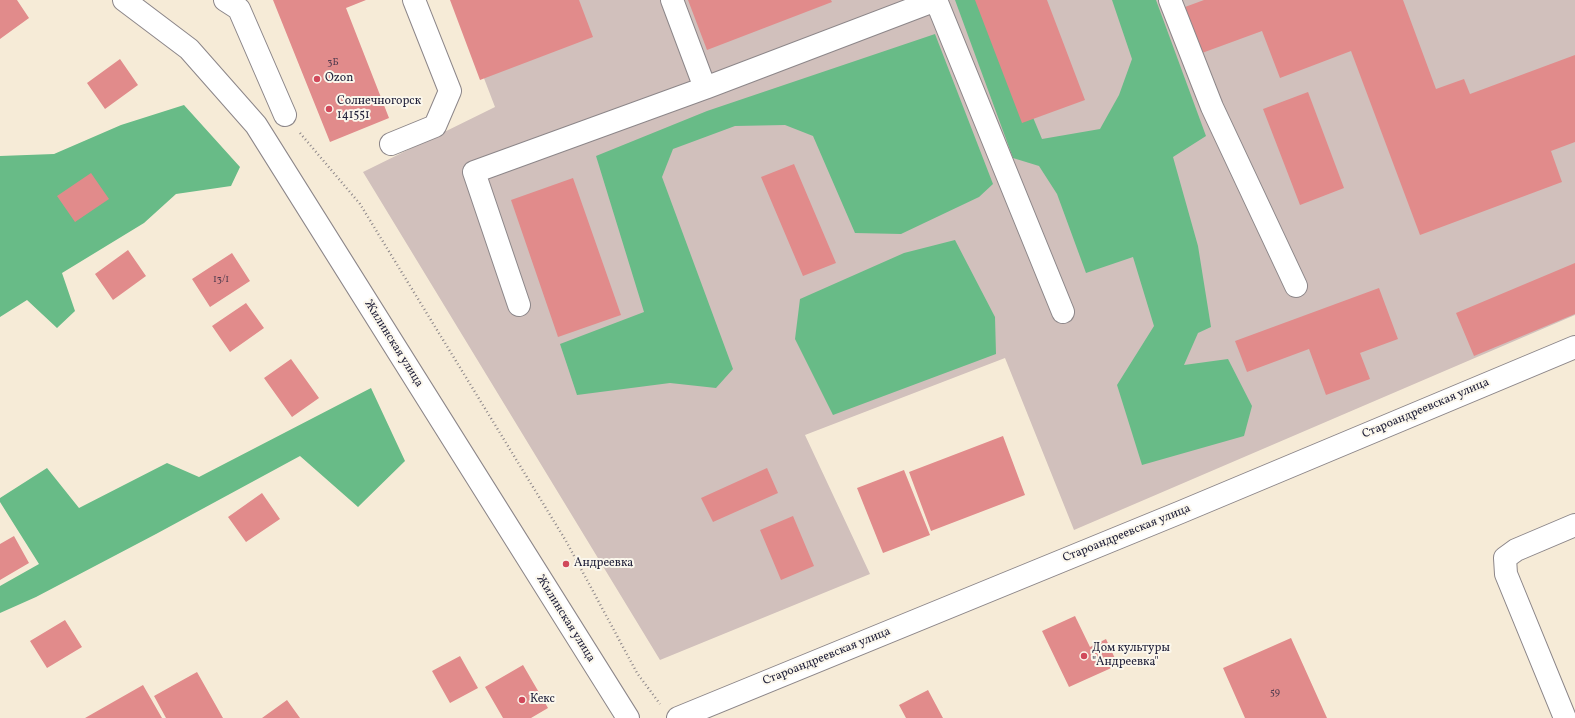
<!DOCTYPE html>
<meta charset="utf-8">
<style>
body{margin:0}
canvas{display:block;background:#f6ebd7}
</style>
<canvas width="1575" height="718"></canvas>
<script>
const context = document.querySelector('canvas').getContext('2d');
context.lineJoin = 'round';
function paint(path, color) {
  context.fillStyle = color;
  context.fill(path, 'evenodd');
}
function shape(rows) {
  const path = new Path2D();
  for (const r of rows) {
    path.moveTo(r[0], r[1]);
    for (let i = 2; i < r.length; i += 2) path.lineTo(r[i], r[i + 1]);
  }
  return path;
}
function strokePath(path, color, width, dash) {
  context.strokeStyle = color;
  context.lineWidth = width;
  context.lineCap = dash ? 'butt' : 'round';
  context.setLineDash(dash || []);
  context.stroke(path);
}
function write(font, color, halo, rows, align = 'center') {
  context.font = font + ' Vollkorn,serif';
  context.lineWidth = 4;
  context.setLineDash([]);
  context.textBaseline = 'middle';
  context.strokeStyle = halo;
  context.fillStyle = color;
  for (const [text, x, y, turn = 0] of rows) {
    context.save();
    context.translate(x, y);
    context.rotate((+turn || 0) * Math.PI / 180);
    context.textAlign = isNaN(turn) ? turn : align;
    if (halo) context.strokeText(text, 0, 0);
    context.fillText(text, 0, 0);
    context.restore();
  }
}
const industrial = shape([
 [454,0,1575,0,1575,315,1074,530,1005,358,805,435,870,574,660,660,363,172,495,107]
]);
const forest = shape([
 [955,0,984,0,1042,139,1100,129,1119,95,1132,59,1112,0,1156,0,1206,136,1173,157,1198,246,1211,327,1198,333,1184,365,1228,359,1252,406,1244,436,1142,465,1117,385,1154,326,1133,257,1086,273,1057,194,1039,166,1013,158],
 [935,34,993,184,979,197,901,234,855,233,813,136,785,125,735,126,673,149,662,177,733,369,716,388,670,383,577,395,560,344,644,312,596,156,707,111],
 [184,105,240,167,231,186,176,194,144,223,62,273,75,311,57,328,27,300,0,317,0,156,54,154,121,125],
 [955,240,995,317,996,354,833,415,795,339,800,299,904,253],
 [371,388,405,461,358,507,300,456,156,534,36,597,0,613,0,586,39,564,0,502,0,498,47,468,79,508,167,463,199,477]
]);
const building = shape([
 [0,0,17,0,29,18,0,39],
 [273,0,366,0,346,8,389,118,330,142],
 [450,0,579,0,593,37,480,80],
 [688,0,831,0,832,2,707,50],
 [975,0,1047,0,1085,100,1022,123],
 [1204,0,1403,0,1436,89,1464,79,1470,94,1575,55,1575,142,1551,151,1562,182,1420,235,1351,51,1280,78,1262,31,1202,53,1185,7],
 [120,59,138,85,105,109,87,83],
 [1308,92,1344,188,1300,205,1263,109],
 [794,164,836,263,803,276,761,177],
 [91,173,109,199,75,222,57,196],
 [573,178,621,315,558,337,511,200],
 [128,250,146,276,113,300,95,274],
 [232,253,250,281,210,307,192,279],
 [1575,263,1575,314,1474,356,1456,313],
 [1379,288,1398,339,1360,353,1370,379,1326,395,1309,349,1247,372,1235,341],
 [246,303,264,328,230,352,212,326],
 [291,359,319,398,292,417,264,378],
 [1003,436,1025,495,931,531,909,472],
 [767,468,778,493,713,522,701,498],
 [904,470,930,535,883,553,857,488],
 [262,493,280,519,246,542,228,517],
 [793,516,814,566,781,580,760,530],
 [14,536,29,563,0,580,0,544],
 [1075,616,1090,647,1106,639,1118,665,1069,687,1042,631],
 [65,620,82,647,47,668,30,641],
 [1291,638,1327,718,1245,718,1223,668],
 [460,656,478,688,450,703,432,671],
 [523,665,548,708,531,718,503,718,485,687],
 [197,672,223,718,166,718,154,696],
 [143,685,162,718,85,718],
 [928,690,943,718,906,718,899,705],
 [287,700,300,718,262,718]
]);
const path = shape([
 [300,133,360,204,566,541,637,673,660,704]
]);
const minor = shape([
 [225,0,239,9,285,115],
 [672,0,705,88,936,0],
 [936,0,1063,312],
 [1170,0,1212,107,1296,286],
 [391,144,435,126,450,91,414,0],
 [519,305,474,172,705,88],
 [678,718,1181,512,1575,347],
 [1565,718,1506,574,1505,558,1516,550,1575,525]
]);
const major = shape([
 [124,0,189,49,256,125,628,718]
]);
const markers = [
 [317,79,4,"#d1495b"],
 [329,109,4,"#d1495b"],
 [566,564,4,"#d1495b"],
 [1084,656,4,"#d1495b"],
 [522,700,4,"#d1495b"]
];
const numberNames = [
 ["3Б",333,63],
 ["13/1",221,280],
 ["59",1275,693]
];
const poiNames = [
 ["Ozon",325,79],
 ["Солнечногорск",337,102],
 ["141551",337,116],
 ["Андреевка",574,564],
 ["Дом культуры",1092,649],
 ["\"Андреевка\"",1092,663],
 ["Кекс",530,700]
];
const streetNames = [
 ["Жилинская улица",393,344,58],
 ["Староандреевская улица",1426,409,-23],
 ["Староандреевская улица",1127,534,-22],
 ["Жилинская улица",565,619,58],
 ["Староандреевская улица",827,657,-22]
];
paint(industrial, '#d1c0bc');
paint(forest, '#68bb87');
paint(building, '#e18b8b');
strokePath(minor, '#8c8689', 24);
strokePath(major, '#8c8689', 24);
strokePath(path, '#8c8689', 2.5, [1, 3]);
strokePath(minor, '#fff', 22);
strokePath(major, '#fff', 22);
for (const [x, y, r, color] of markers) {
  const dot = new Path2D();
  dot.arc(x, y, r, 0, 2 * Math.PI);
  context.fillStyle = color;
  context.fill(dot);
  strokePath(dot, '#fbf7ec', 1.5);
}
write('10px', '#523c4f', null, numberNames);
write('12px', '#22223b', '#fbf7ec', poiNames, 'left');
write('12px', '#22223b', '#fbf7ec', streetNames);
</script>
